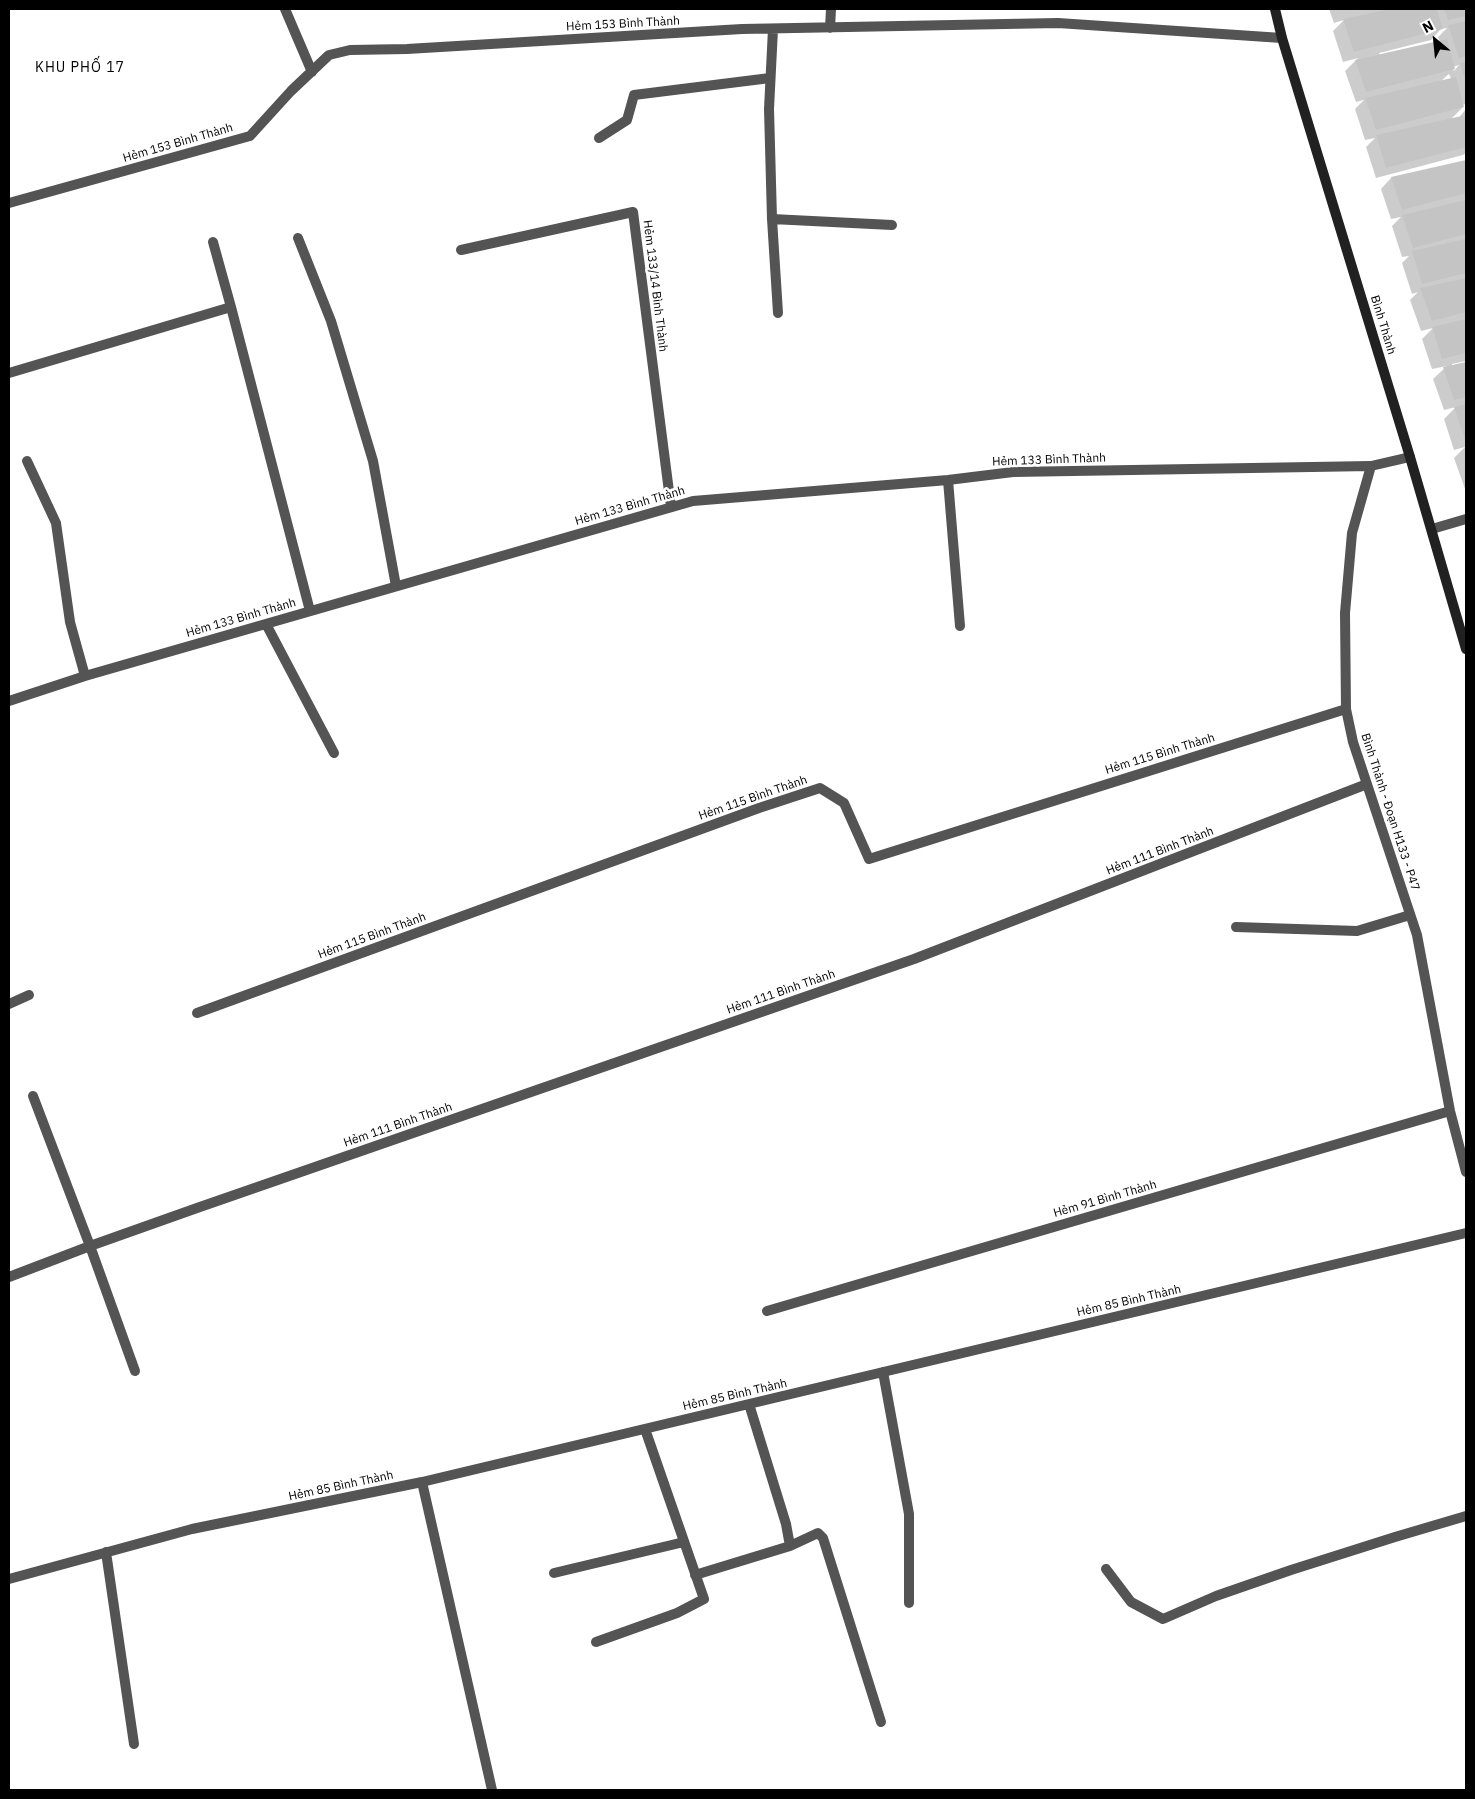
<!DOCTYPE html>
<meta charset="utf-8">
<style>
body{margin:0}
#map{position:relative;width:1475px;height:1799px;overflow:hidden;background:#fff;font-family:"IBM Plex Sans",sans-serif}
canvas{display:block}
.frame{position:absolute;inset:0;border:10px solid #000;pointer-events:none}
.north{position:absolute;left:1410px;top:15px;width:50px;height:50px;-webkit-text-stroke:4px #fff;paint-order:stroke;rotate:332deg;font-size:14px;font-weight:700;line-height:20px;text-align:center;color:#000}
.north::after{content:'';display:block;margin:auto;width:18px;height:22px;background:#000;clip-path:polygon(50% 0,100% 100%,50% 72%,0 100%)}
</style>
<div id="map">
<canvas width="1475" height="1799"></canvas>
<div class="frame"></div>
<div class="north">N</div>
</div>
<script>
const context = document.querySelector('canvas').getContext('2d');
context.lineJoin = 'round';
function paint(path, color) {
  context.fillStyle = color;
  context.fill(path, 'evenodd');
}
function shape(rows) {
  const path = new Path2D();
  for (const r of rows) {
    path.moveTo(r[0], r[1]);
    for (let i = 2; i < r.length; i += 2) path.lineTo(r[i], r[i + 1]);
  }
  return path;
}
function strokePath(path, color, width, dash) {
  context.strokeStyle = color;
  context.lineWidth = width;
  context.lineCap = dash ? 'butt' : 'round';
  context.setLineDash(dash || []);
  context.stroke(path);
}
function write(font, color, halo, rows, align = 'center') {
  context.font = font + ' "IBM Plex Sans",sans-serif';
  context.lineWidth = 5;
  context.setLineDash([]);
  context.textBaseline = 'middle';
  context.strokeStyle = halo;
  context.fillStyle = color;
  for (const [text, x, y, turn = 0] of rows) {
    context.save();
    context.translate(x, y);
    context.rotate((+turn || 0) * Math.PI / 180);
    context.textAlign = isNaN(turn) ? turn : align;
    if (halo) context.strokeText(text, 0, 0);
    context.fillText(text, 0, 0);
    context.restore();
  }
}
const shadow = shape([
 [1329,9,1466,9,1466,104,1462,105,1463,107,1451,119,1460,117,1460,116,1466,109,1466,153,1463,155,1376,178,1366,147,1375,138,1365,140,1355,109,1364,100,1356,102,1345,71,1358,58,1343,62,1333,31,1344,20,1334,23],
 [1447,28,1438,37,1440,42,1380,55,1379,53,1431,40,1441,29],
 [1459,65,1454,71,1453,67],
 [1449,74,1451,79,1441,81],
 [1466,161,1466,361,1452,364,1452,367,1466,363,1466,488,1465,489,1454,458,1465,447,1454,450,1444,419,1456,407,1444,410,1433,379,1447,366,1432,369,1422,339,1433,328,1421,331,1410,300,1418,292,1412,294,1402,263,1409,256,1402,257,1392,226,1401,217,1391,219,1381,189,1391,178]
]);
const building = shape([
 [1390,9,1437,9,1443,29,1354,52,1343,19],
 [1444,9,1466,9,1466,16,1448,20],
 [1466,21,1466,56,1459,58,1448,25],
 [1447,39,1455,69,1366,92,1355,60],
 [1466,62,1466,83,1460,63],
 [1456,77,1464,107,1376,130,1365,98],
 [1466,115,1466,147,1386,168,1376,135],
 [1466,160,1466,193,1402,210,1391,177],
 [1466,200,1466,234,1413,248,1402,215],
 [1466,239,1466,273,1422,284,1412,251],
 [1466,278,1466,312,1432,321,1420,288],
 [1466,319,1466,353,1442,359,1432,327],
 [1466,362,1466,397,1454,400,1443,367],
 [1466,404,1466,439,1465,440,1454,407]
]);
const street = shape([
 [285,9,312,72],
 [830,28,831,9],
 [773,29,769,109,772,219,778,313],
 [599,138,627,120,634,95,770,78],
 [9,203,250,136,291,91,329,55,350,50,407,49,742,29,1058,23,1282,38],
 [772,219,892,225],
 [298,238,331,321,373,461,396,586],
 [213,242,231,307],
 [461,250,633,212,671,507],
 [9,373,231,307,310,611],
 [1410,457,1371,466,1352,533,1345,613,1346,709,1353,742,1417,935,1450,1111,1466,1172],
 [27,461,56,523,70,622,85,676],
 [948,480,960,626],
 [1432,529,1466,519],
 [266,624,334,753],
 [9,701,85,676,693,501,948,480,1013,472,1371,466],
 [1236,927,1357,931,1410,915],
 [9,1004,29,995],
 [197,1013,759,808,820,788,844,803,869,859,1346,709],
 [9,1277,90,1246,33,1096],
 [767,1311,1450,1111],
 [135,1371,90,1246,197,1208,914,959,1367,784],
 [883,1372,909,1514,909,1603],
 [749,1404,786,1524,790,1546,818,1533,823,1538,881,1722],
 [422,1482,492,1790],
 [106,1552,134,1744],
 [1106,1569,1131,1602,1163,1619,1216,1596,1291,1570,1395,1537,1466,1516],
 [554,1573,684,1542],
 [695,1575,790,1546],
 [9,1579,192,1529,422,1482,1466,1233],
 [596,1642,677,1613,704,1599,645,1429]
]);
const secondary = shape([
 [1275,9,1282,38,1410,457,1466,649]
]);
const streetNames = [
 ["Hẻm 153 Bình Thành",623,24,-3],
 ["Hẻm 153 Bình Thành",178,143,-16],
 ["Hẻm 133/14 Bình Thành",655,286,83],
 ["Bình Thành",1383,325,73],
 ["Hẻm 133 Bình Thành",1049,460,-2],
 ["Hẻm 133 Bình Thành",630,506,-16],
 ["Hẻm 133 Bình Thành",241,618,-16],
 ["Hẻm 115 Bình Thành",1160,754,-17],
 ["Hẻm 115 Bình Thành",753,798,-19],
 ["Bình Thành - Đoạn H133 - P47",1390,812,72],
 ["Hẻm 111 Bình Thành",1160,851,-21],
 ["Hẻm 115 Bình Thành",372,936,-20],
 ["Hẻm 111 Bình Thành",781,992,-19],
 ["Hẻm 111 Bình Thành",398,1125,-19],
 ["Hẻm 91 Bình Thành",1105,1199,-16],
 ["Hẻm 85 Bình Thành",1129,1301,-13],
 ["Hẻm 85 Bình Thành",735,1395,-13],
 ["Hẻm 85 Bình Thành",341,1486,-12]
];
const neighbourhoodNames = [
 ["KHU PHỐ 17",80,68]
];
paint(shadow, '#0003');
paint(building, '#c4c4c4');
strokePath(street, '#545454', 10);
strokePath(secondary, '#212121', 10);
write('12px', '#000', '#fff', streetNames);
context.letterSpacing = '1px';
write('14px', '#000', '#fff', neighbourhoodNames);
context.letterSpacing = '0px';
</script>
